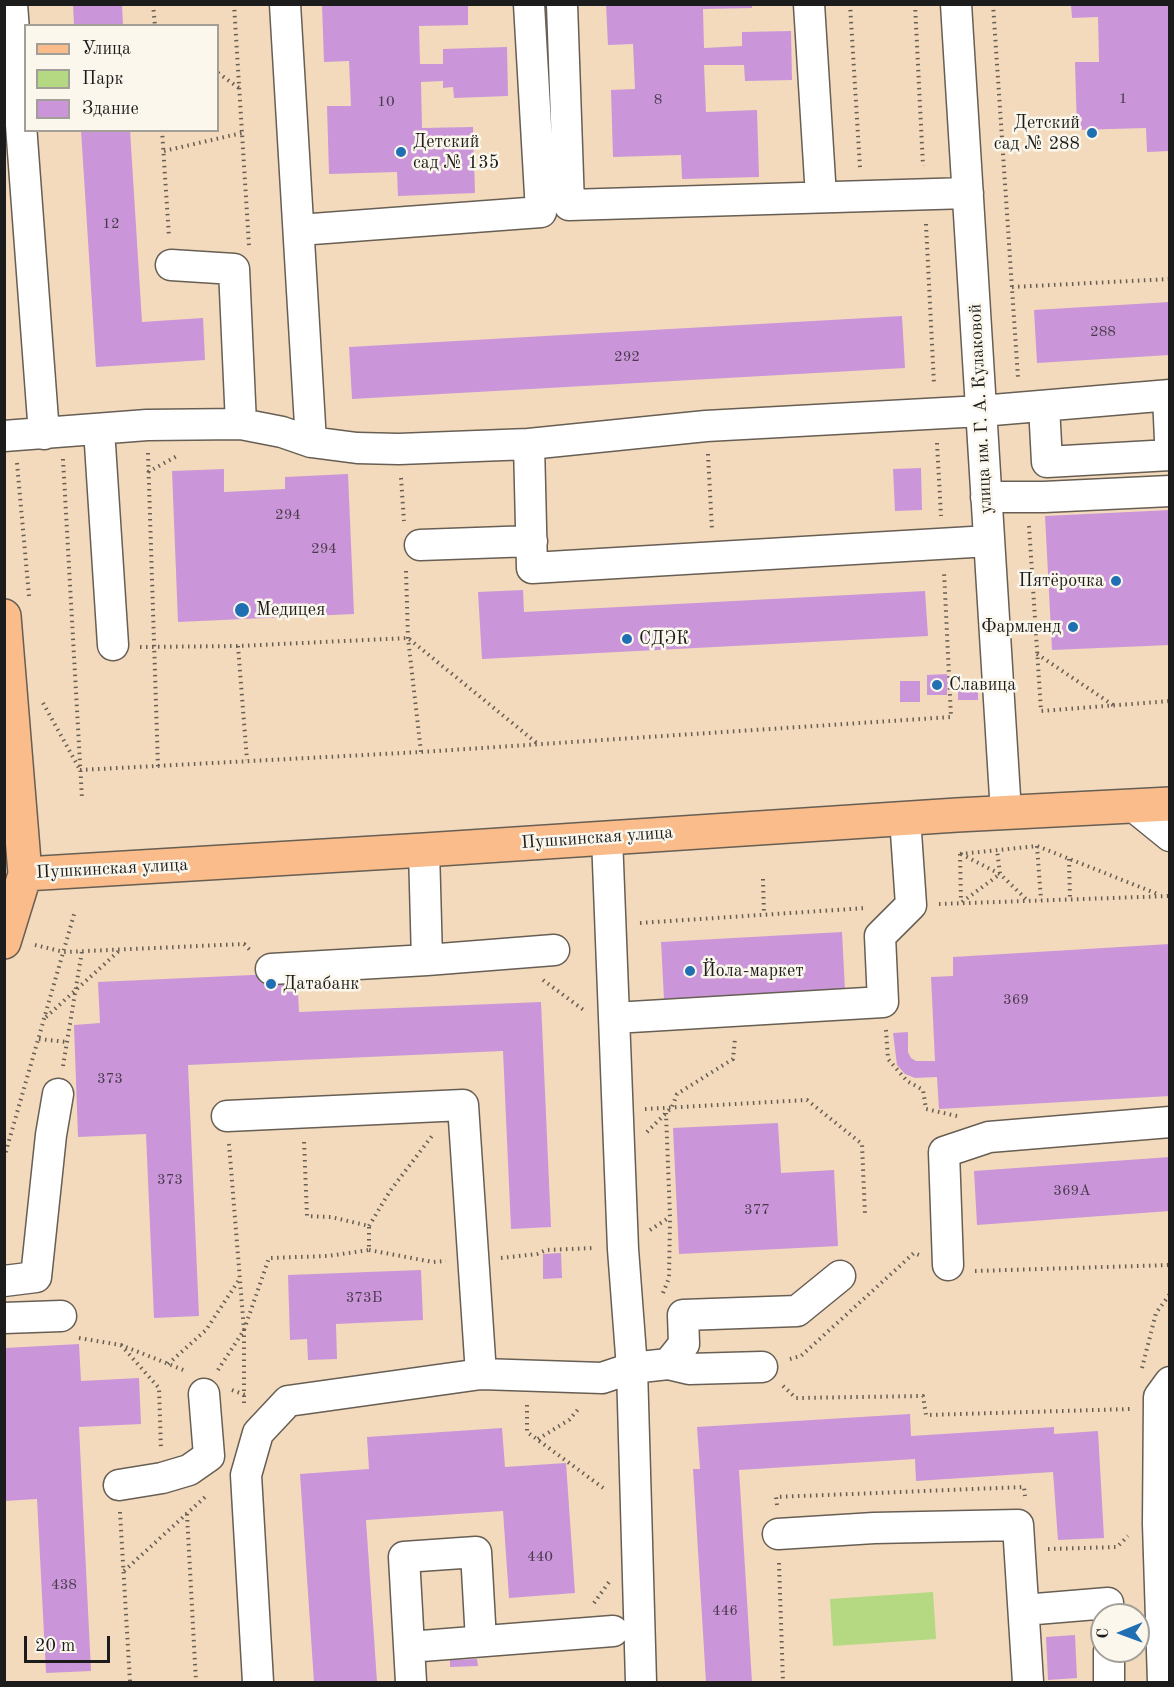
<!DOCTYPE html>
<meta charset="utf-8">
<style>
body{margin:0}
#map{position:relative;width:1174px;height:1687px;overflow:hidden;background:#f3dabc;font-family:"Old Standard TT",serif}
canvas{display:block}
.frame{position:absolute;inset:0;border:6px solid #1c1c1c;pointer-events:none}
.legend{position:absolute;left:24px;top:24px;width:195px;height:108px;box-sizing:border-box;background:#fbf7ec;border:2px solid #a29f99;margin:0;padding:8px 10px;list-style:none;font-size:18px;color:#1c1c1c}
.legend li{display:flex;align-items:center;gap:12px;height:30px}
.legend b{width:30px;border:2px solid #a29f99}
.north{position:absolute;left:1090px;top:1603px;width:60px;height:60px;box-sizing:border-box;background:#fbf7ec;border:2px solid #a29f99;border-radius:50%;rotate:269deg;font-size:16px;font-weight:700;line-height:24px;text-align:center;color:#1c1c1c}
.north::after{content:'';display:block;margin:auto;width:21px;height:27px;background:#1f6fb2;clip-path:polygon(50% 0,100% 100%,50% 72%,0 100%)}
.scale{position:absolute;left:24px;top:1636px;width:86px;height:27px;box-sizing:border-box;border:3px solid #1c1c1c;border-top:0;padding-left:8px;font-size:18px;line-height:21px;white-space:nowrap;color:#1c1c1c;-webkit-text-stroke:4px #fbf7ec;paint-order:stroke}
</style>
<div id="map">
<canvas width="1174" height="1687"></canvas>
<div class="frame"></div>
<ul class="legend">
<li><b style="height:8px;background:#f9bc8a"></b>Улица</li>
<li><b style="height:16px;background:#b4d982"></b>Парк</li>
<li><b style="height:16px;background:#ca96d9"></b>Здание</li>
</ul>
<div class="north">С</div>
<div class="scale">20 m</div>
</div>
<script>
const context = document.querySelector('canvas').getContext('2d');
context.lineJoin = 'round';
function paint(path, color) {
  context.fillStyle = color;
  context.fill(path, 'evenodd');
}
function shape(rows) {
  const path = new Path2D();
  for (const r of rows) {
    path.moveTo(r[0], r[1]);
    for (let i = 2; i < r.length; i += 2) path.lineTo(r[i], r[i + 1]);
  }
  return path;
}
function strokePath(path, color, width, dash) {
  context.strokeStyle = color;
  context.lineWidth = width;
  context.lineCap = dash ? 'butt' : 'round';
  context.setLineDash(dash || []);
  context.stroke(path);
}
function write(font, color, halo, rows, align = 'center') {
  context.font = font + ' "Old Standard TT",serif';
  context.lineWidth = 5;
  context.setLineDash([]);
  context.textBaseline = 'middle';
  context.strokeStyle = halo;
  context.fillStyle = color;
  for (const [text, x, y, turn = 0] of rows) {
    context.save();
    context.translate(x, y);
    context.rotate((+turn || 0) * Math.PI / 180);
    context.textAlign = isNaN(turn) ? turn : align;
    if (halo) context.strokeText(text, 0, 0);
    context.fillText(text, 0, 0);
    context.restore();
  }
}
const green = shape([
 [933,1592,936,1639,833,1646,830,1599]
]);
const building = shape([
 [73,4,122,4,123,26,74,26],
 [322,4,468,4,468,25,419,26,420,64,443,64,443,49,507,47,508,96,454,98,453,87,443,88,443,81,421,82,422,128,473,127,475,193,398,196,397,172,329,174,327,106,351,106,349,61,324,62],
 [606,4,752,4,752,8,703,9,704,48,742,46,742,32,791,31,792,80,745,81,744,65,704,65,706,112,757,110,759,177,682,179,681,155,613,157,611,90,635,89,633,44,608,45],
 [1071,4,1168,4,1168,20,1170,20,1170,151,1147,152,1146,128,1077,130,1075,62,1099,62,1098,17,1072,18],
 [81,130,130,130,142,322,203,318,205,360,96,367],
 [1170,302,1170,355,1037,363,1034,310],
 [902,316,905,368,352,399,349,347],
 [921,468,922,510,895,511,893,469],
 [224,469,224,492,285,489,285,477,348,474,354,614,178,622,172,471],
 [1170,510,1170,645,1052,650,1045,516],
 [523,590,524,612,925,591,928,636,482,659,478,592],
 [947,674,947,695,927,695,927,675],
 [958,680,978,680,978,700,958,700],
 [900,681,920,681,920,702,900,702],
 [842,932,845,990,664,999,661,942],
 [1170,944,1170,1096,939,1109,937,1077,915,1078,905,1074,897,1065,893,1033,908,1032,908,1052,911,1058,916,1061,935,1061,931,977,953,976,953,957],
 [297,973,299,1012,541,1002,551,1227,511,1229,503,1051,188,1065,199,1316,154,1318,146,1134,78,1137,74,1025,100,1023,98,982],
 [778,1123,781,1173,834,1170,838,1246,679,1254,673,1128],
 [1170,1157,1170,1211,977,1225,974,1171],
 [561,1253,562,1278,543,1279,543,1254],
 [421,1270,423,1320,336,1324,337,1359,308,1360,307,1339,290,1340,288,1275],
 [79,1344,81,1381,139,1378,141,1424,79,1427,91,1671,46,1673,37,1499,5,1501,5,1348],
 [910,1414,911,1436,1054,1427,1054,1434,1098,1431,1104,1538,1058,1540,1053,1472,916,1481,915,1459,739,1470,752,1682,706,1682,693,1469,700,1469,697,1427],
 [502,1428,505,1467,566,1463,575,1593,509,1598,503,1511,366,1520,377,1682,314,1682,300,1474,369,1469,367,1437],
 [1075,1635,1077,1678,1048,1680,1046,1637],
 [477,1659,478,1666,450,1667,450,1660]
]);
const path = shape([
 [153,4,155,26],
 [234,4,249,246],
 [850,4,860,168],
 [915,4,923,166],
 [993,4,1018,378],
 [218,73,239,88],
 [162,130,169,237],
 [164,151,242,133],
 [926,224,934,384],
 [1012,287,1170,279],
 [937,443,941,516],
 [148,453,158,767],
 [708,454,712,530],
 [63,459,82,799],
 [17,463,29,596],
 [148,472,179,455],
 [401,478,404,521],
 [1029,526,1041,711,1170,701],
 [406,571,408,638,421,752],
 [238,646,247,760],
 [140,647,238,646,408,638,538,744],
 [1037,654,1113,705],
 [43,703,79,768],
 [80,770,421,752,951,717,944,571],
 [1037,846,1041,900],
 [960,854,1037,846,1160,895],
 [960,854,961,902],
 [961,854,1000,874,1027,900],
 [1069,859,1070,899],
 [763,879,764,915],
 [962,902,1000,874,997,850],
 [939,904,1170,896],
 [640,923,866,908],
 [35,945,64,952,244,944,250,950],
 [543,980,585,1011],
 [46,1017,120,950],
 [886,1030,888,1059,907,1081,923,1090,926,1109,957,1116],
 [39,1039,67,1042],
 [63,1066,82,951],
 [645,1109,807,1100,862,1144,865,1215],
 [647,1132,672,1107,677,1094,733,1059,735,1039],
 [229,1144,244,1330,244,1405],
 [4,1158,75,911],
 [369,1226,390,1191,432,1136],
 [650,1230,670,1217],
 [369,1250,433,1262,446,1261],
 [501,1258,537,1254,546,1250,594,1248],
 [975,1271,1170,1265],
 [663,1293,669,1278,670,1217,666,1113],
 [79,1338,121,1345,186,1371],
 [121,1345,159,1388,161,1450],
 [790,1359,801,1356,914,1253,919,1255],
 [168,1364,206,1330,239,1280],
 [1142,1368,1156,1313,1170,1294],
 [218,1370,244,1330,269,1258,328,1256,369,1250,369,1226,331,1217,307,1216,304,1140],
 [783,1386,796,1398,923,1396,926,1415,1130,1409],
 [232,1390,245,1395],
 [527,1405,527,1432,606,1490],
 [538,1439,569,1420,580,1407],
 [777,1505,776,1497,1024,1487,1025,1496],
 [120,1512,130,1682],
 [187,1514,196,1682],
 [1048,1549,1117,1547,1128,1536],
 [779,1563,783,1682],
 [124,1571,205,1497],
 [594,1603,609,1582]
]);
const minor = shape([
 [12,4,44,434],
 [285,4,311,442],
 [562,4,569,205,968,193],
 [809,4,821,197],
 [956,4,1006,813],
 [299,230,541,212,529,4],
 [171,265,234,269,241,424],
 [1168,396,1170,440],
 [1044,406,1047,462,1170,455],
 [99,429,113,645],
 [4,436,147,425,241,424,282,432,311,442,357,448,399,449,529,444,532,568,989,541],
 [529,444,706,426,981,411,1170,395],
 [986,497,1044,497,1170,491],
 [420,545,532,541],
 [1133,806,1170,836],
 [607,837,623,1249,632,1368,641,1682],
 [424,850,427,960],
 [271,969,427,960,554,950],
 [614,1018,883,1002,880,936,911,905,905,818],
 [227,1116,463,1105,481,1374],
 [948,1265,944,1152,989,1137,1170,1122],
 [4,1281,36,1277,51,1135,58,1094],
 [4,1318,61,1316],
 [668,1364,684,1344,683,1315,797,1311,840,1276],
 [119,1485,162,1478,189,1470,209,1456,204,1394],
 [778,1534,874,1528,1018,1525,1028,1682],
 [1024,1610,1108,1603,1108,1615],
 [409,1647,613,1631],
 [1109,1651,1109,1682],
 [258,1682,246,1475,258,1433,288,1401,481,1374,602,1378,632,1368,668,1364,689,1369,762,1367],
 [411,1682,404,1557,476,1552,481,1641],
 [1163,1682,1158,1524,1159,1397,1170,1382]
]);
const major = shape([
 [4,616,25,874,4,942],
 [25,874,424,850,957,815,1170,804]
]);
const markers = [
 [1092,133,6,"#1f6fb2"],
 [401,152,6,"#1f6fb2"],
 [1116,581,6,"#1f6fb2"],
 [242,610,8,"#1f6fb2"],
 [1073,627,6,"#1f6fb2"],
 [627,639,6,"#1f6fb2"],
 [937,685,6,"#1f6fb2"],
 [690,971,6,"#1f6fb2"],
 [271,984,6,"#1f6fb2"]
];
const numberNames = [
 ["1",1123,99],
 ["8",658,100],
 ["10",386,102],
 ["12",111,224],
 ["288",1103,332],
 ["292",627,357],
 ["294",288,515],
 ["294",324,549],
 ["369",1016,1000],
 ["373",110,1079],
 ["373",170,1180],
 ["369А",1072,1191],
 ["377",757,1210],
 ["373Б",364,1298],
 ["440",540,1557],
 ["438",64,1585],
 ["446",725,1611]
];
const poiNames = [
 ["Детский",1080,123,"right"],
 ["сад № 288",1080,144,"right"],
 ["Детский",413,142],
 ["сад № 135",413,163],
 ["Пятёрочка",1104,581,"right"],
 ["Медицея",256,610],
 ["Фармленд",1061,627,"right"],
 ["СДЭК",639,639],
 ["Славица",949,685],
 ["Йола-маркет",702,971],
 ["Датабанк",283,984]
];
const streetNames = [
 ["улица им. Г. А. Кулаковой",981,409,-93],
 ["Пушкинская улица",597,838,-4],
 ["Пушкинская улица",112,869,-3]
];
paint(green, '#b4d982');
paint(building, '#ca96d9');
strokePath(minor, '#675e54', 33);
strokePath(major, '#675e54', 36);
strokePath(path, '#675e54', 4, [1.5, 4.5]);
strokePath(minor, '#fff', 30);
strokePath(major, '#f9bc8a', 33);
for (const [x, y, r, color] of markers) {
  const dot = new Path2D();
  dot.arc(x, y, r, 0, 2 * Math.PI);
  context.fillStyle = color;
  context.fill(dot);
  strokePath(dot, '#fbf7ec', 2);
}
write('15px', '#483a4b', null, numberNames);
write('18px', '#1c1c1c', '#fbf7ec', poiNames, 'left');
write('18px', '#1c1c1c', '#fbf7ec', streetNames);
</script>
